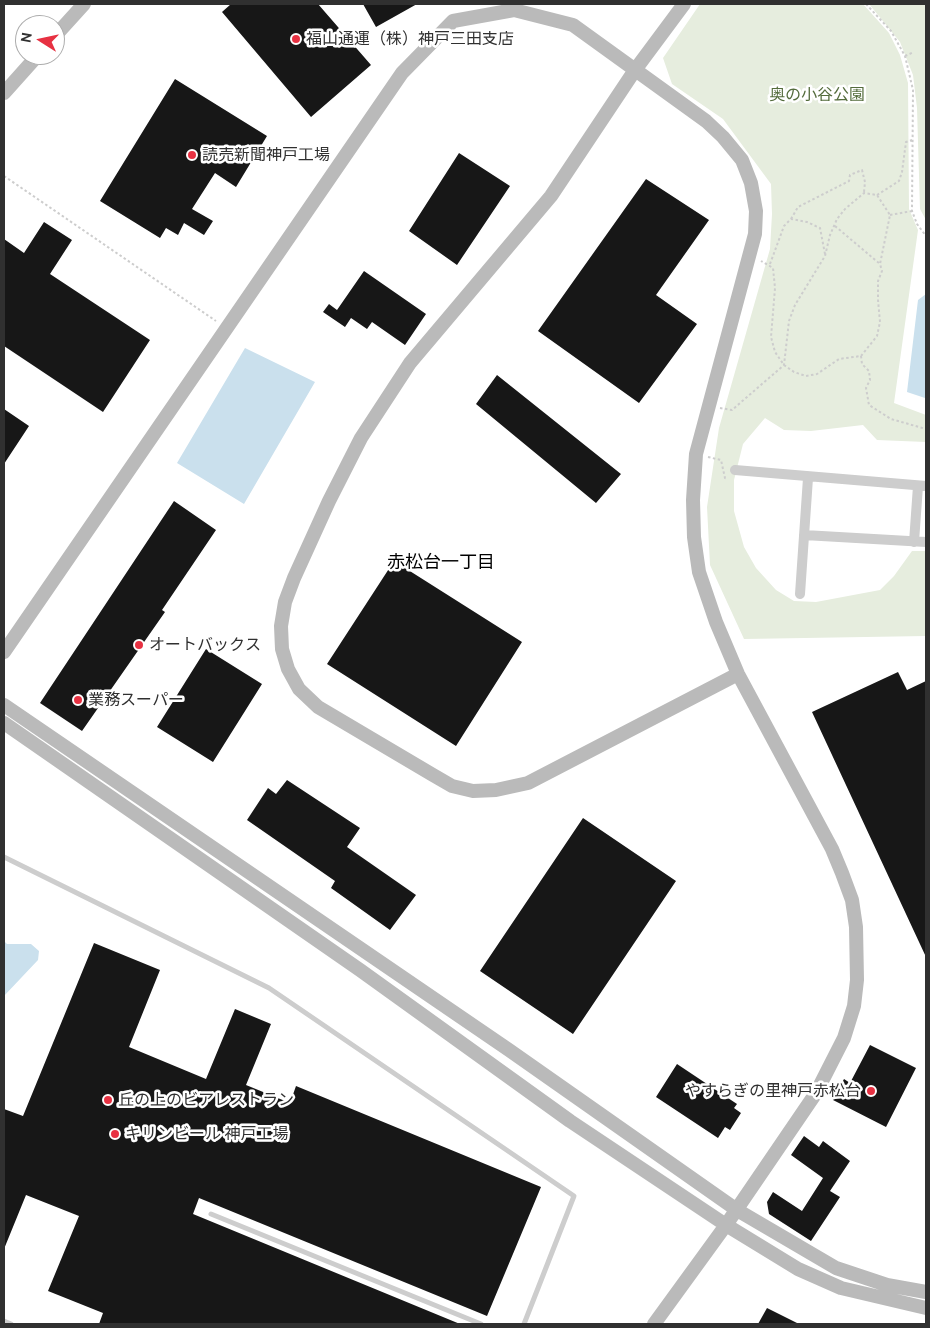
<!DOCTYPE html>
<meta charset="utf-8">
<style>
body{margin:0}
#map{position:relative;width:930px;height:1328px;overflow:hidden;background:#fff;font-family:Cabin,sans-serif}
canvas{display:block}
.frame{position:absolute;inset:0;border:5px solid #303030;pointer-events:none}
.north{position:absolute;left:15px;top:15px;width:50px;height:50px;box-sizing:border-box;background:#fff;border:1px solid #acacac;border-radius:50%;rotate:280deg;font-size:14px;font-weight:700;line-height:20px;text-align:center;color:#303030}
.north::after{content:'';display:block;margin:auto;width:18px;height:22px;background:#e73142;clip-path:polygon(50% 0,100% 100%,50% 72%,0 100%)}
</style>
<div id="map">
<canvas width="930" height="1328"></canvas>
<div class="frame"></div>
<div class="north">N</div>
</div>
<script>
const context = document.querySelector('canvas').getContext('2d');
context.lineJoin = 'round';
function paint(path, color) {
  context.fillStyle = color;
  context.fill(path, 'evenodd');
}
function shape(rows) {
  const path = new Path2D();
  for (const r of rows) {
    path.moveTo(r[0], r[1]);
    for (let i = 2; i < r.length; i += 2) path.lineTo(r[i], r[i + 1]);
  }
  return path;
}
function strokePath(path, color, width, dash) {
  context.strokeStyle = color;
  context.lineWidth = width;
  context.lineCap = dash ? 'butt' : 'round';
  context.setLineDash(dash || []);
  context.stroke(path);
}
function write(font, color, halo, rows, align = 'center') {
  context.font = font + ' Cabin,"Noto Sans JP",sans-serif';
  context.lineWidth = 5;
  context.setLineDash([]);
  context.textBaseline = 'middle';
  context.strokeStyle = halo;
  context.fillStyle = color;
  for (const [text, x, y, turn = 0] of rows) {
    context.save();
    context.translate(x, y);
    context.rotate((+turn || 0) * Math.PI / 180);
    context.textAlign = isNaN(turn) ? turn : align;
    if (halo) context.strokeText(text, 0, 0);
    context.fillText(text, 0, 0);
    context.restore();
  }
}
const green = shape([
 [700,4,863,4,889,33,900,55,908,83,909,209,918,230,894,403,926,415,926,442,877,440,863,425,811,431,784,430,765,418,743,444,734,480,734,511,744,547,756,568,776,590,794,601,816,602,880,590,894,576,912,551,926,551,926,636,744,639,710,565,707,507,719,428,770,249,772,214,771,184,723,119,672,84,663,58],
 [869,4,926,4,926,220,920,209,917,108,913,75,900,42]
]);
const water = shape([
 [926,294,926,398,925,398,907,392,918,300],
 [245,348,315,382,244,504,177,463],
 [4,941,7,944,31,944,39,951,38,960,4,996]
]);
const building = shape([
 [231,4,318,4,371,65,311,117,222,12],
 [363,4,417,4,376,27],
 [175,79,267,136,236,187,215,173,192,209,213,221,204,235,184,223,178,235,166,228,160,238,100,201],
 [459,153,510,186,457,265,409,231],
 [646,179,709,220,656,295,697,324,639,403,538,331],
 [44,222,72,240,50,274,150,340,103,412,4,346,4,239,24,253],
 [364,271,426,314,405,345,372,322,367,329,351,318,345,327,323,312,329,304,337,310],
 [497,375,621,474,596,503,476,404],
 [4,409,29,426,4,464],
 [174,501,216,530,162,610,165,612,82,731,40,703],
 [394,561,522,642,456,746,327,664],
 [206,649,262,684,213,762,157,727],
 [898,672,907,690,926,681,926,957,812,712],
 [287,780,360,828,347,847,416,895,390,930,331,888,335,881,247,820,268,788,276,794],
 [583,818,676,881,573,1034,480,971],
 [94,943,160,970,129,1047,206,1079,235,1009,271,1024,246,1085,290,1103,296,1086,541,1187,487,1316,199,1198,193,1214,460,1324,99,1324,103,1313,48,1291,79,1216,26,1195,4,1249,4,1109,23,1116],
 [870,1045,916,1068,886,1127,833,1100,844,1079,850,1083],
 [677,1064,737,1104,734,1108,741,1113,730,1130,725,1127,718,1138,656,1097],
 [804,1136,819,1147,823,1141,850,1161,830,1191,840,1197,811,1241,769,1214,767,1202,773,1192,802,1211,823,1178,791,1155],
 [767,1308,799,1324,758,1324]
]);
const path = shape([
 [866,4,891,31,905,56,913,90,912,211,917,224,926,236],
 [905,56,914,52],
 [4,176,216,321],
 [877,195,899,181,902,172,906,142,912,140],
 [890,215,912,211],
 [791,219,798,207,849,181,850,175,862,170,865,182,864,192],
 [835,226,880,264],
 [770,264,784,226,791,219,807,222,820,228,825,254],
 [861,356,862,364,869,371,870,380,866,388,869,405,891,419,926,429],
 [720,408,732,410,784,365,789,321,795,305,825,256,830,235,837,219,845,209,864,193,877,195,890,215,880,264,882,271,878,281,878,300,880,322,877,336,861,356,839,359,817,374,806,376,794,372,784,365,775,352,771,337,775,288,773,268,761,261],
 [708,457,721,460,725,478,728,479]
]);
const lane = shape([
 [4,857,269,988,574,1196,524,1324],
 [211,1214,481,1324],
 [4,1321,11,1324]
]);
const street = shape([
 [735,470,926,486],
 [804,535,926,542],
 [914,542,918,486],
 [800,594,808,478]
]);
const secondary = shape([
 [684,4,635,70,551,196,410,363,361,438,329,501,294,578,285,602,281,626,282,649,288,669,299,689,318,707,433,775,452,786,473,791,496,790,528,783,738,674],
 [55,36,84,4],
 [4,93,38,55],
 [4,652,402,73,453,21,514,10,573,25,706,121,723,137,742,160,751,183,756,211,755,234,696,454,693,500,694,537,699,572,716,622,738,674,832,849,842,873,852,900,856,927,857,980,854,1006,844,1038,816,1093,726,1225,654,1324],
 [4,705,509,1050,737,1210,836,1268,887,1285,926,1292],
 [4,723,360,970,570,1121,726,1225,798,1269,841,1288,926,1308]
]);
const markers = [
 [296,39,5,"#e73142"],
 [192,155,5,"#e73142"],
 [139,645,5,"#e73142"],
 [78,700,5,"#e73142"],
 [871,1091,5,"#e73142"],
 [108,1100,5,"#e73142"],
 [115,1134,5,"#e73142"]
];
const poiNames = [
 ["福山通運（株）神戸三田支店",306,39],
 ["読売新聞神戸工場",202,155],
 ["オートバックス",149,645],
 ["業務スーパー",88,700],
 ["やすらぎの里神戸赤松台",861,1091,"right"],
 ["丘の上のビアレストラン",118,1100],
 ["キリンビール 神戸工場",125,1134]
];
const parkNames = [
 ["奥の小谷公園",817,95]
];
const neighbourhoodNames = [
 ["赤松台一丁目",441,563]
];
paint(green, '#e6edde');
paint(water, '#cae0ed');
paint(building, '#171717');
strokePath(path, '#cdcdcd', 2, [2.5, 2.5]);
strokePath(lane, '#cdcdcd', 5);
strokePath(street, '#cdcdcd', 10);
strokePath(secondary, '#bababa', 14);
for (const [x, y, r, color] of markers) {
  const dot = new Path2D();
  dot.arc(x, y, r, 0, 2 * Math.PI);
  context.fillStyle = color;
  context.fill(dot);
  strokePath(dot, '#fff', 2);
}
write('16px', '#303030', '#fff', poiNames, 'left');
write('16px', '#546c3c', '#fff', parkNames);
write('18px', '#000', '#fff', neighbourhoodNames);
</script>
